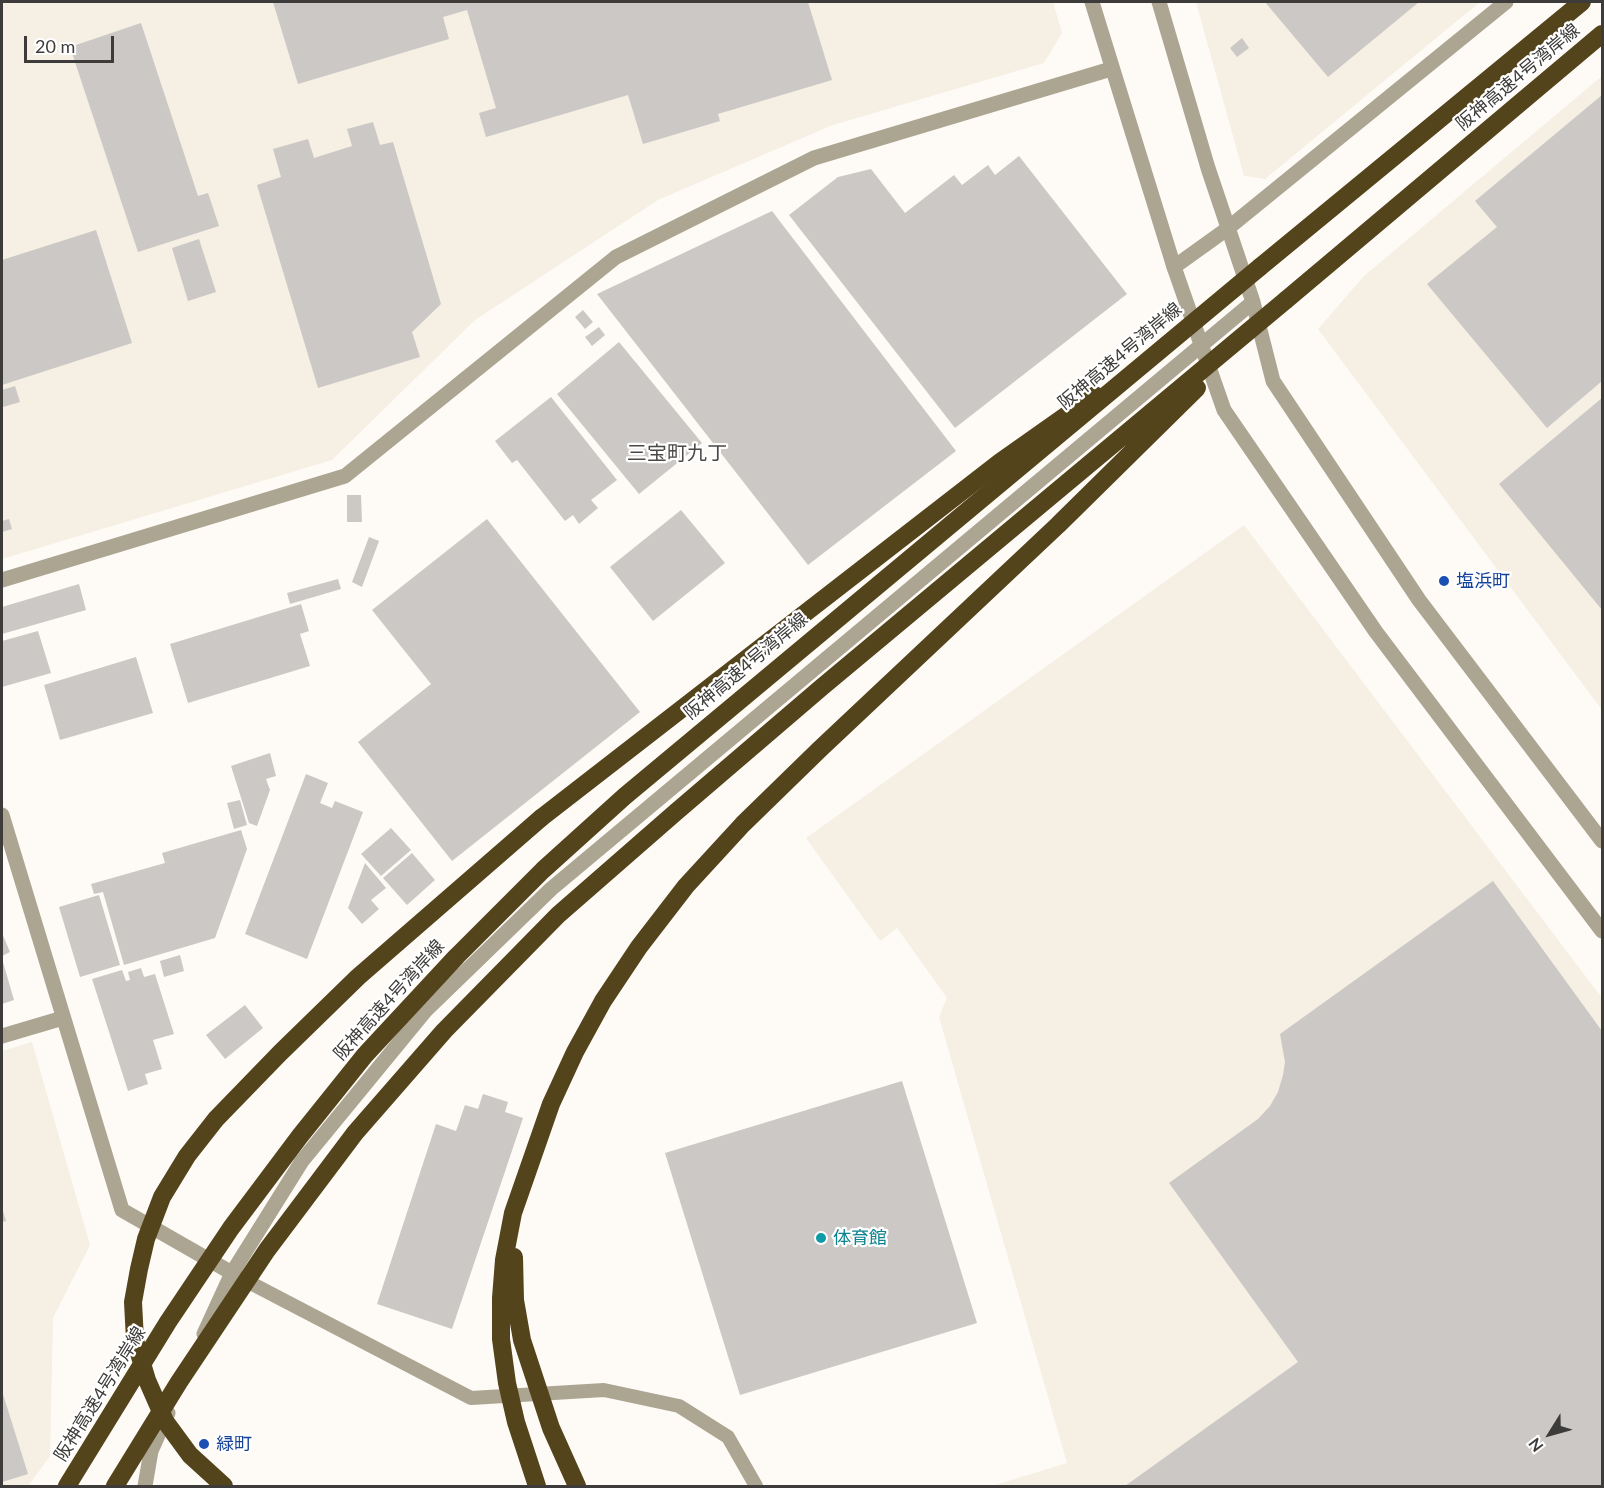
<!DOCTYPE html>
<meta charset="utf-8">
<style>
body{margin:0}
#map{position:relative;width:1604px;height:1488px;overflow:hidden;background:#fefbf7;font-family:Lato,sans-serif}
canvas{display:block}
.frame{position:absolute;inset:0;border:3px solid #3d3c3a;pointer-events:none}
.north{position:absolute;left:1520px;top:1404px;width:60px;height:60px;-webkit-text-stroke:4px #fff;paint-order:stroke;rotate:233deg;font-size:16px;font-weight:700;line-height:24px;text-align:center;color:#3d3c3a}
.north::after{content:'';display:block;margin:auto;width:21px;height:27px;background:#3d3c3a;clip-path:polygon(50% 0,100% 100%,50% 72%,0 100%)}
.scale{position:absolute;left:24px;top:36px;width:90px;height:27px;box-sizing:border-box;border:3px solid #3d3c3a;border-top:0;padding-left:8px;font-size:18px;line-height:21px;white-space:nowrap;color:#3d3c3a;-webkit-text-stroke:4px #fff;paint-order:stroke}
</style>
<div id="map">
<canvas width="1604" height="1488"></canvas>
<div class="frame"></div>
<div class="north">N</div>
<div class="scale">20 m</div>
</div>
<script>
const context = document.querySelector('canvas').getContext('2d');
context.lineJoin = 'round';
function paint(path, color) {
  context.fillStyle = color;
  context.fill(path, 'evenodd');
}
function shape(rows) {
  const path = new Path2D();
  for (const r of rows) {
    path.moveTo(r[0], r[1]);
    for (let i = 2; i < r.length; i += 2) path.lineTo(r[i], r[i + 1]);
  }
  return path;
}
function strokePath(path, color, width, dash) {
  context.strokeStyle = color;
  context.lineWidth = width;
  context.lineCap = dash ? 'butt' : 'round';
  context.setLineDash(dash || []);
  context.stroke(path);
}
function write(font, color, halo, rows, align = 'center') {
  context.font = font + ' Lato,"Noto Sans JP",sans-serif';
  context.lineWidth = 4.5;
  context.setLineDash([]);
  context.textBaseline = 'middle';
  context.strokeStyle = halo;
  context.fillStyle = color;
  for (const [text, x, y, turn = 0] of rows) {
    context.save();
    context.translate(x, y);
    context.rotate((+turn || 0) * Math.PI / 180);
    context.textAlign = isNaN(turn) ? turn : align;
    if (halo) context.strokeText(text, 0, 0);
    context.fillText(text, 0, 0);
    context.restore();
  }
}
const built = shape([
 [2,2,1053,2,1062,33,1044,63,833,125,658,200,475,320,332,460,2,559],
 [1196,2,1480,2,1265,179,1244,176],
 [1602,76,1602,710,1318,329,1364,276],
 [1244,525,1602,998,1602,1486,992,1486,1067,1463,939,1017,947,998,897,928,880,941,806,838],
 [32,1042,90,1245,53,1318,50,1456,28,1486,2,1486,2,1051]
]);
const building = shape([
 [273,2,808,2,832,80,718,114,720,121,643,144,628,95,486,137,479,113,496,108,467,10,443,17,449,39,298,84],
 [1265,2,1419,2,1328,77],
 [141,23,198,196,208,193,219,226,138,252,70,47],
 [1242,38,1249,48,1237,57,1230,48],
 [1602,95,1602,381,1547,428,1427,284,1497,227,1475,201],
 [373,122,380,145,393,142,441,304,412,332,420,357,318,388,257,185,281,177,273,149,308,139,314,158,352,146,347,129],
 [1019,156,1127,294,955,428,789,215,838,177,871,169,905,213,954,175,962,185,988,165,995,175],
 [772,211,956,451,808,565,597,294],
 [96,230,132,343,2,385,2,260],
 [199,239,216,292,188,301,172,248],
 [583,310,593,322,585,329,575,317],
 [599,327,605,335,592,346,585,337],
 [619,342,702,443,639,494,557,394],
 [15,386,20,402,3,407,2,390],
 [551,397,617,480,591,500,598,508,579,524,573,515,565,521,517,460,512,463,495,441],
 [1602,398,1602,610,1499,484],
 [347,495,361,495,362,522,347,522],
 [681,510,725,563,653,621,610,567],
 [9,519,12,529,2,532,2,521],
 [487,519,640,712,452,861,358,742,431,684,372,610],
 [369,537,379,541,362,587,352,582],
 [338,579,341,589,290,604,287,593],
 [79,584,86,610,2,634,2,607],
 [301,604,309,631,300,634,310,666,188,703,170,644],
 [38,631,51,673,2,687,2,641],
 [136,657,153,713,60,740,44,685],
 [270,753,276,776,266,779,270,790,257,826,249,823,231,766],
 [306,774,328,783,320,803,332,808,335,801,363,812,307,959,245,934],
 [240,800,247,825,234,829,227,803],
 [391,828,411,850,381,876,361,854],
 [241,830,247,849,215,938,124,965,103,892,94,894,91,884,165,863,162,853],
 [412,853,435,880,407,905,383,878],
 [365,863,386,888,371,900,379,909,362,924,348,908],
 [1493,881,1602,1031,1602,1486,1125,1486,1298,1362,1169,1183,1258,1119,1270,1106,1278,1092,1283,1075,1285,1062,1280,1034],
 [99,895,120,965,80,977,59,907],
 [2,933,10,952,2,956],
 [180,955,184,971,164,977,160,961],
 [3,962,14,1000,2,1004,2,963],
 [141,968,144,977,155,974,174,1034,153,1040,162,1069,145,1074,148,1084,128,1091,92,979,122,970,126,981,130,980,128,972],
 [245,1005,263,1028,225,1059,206,1035],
 [902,1081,977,1323,740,1395,665,1153],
 [483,1094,508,1102,505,1112,523,1118,452,1329,377,1304,436,1124,456,1131,465,1105,478,1109],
 [2,1208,6,1221,2,1222],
 [2,1391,28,1474,2,1482]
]);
const service = shape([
 [239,1277,471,1398,604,1390,679,1406,728,1437,756,1486]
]);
const minor = shape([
 [1174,267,1227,229,1506,2],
 [2,580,345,476,616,257,814,158,1111,69],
 [2,1036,63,1018]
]);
const tertiary = shape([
 [1092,2,1174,267,1224,410,1376,632,1602,931],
 [1159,2,1208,168,1253,302,1273,381,1419,600,1602,841],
 [2,815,122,1210,232,1273],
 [204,1334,232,1273,302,1161,426,1010,551,889,1253,302],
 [145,1486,151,1451,168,1413]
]);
const motorway = shape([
 [1260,267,1582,2],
 [1286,300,1602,34],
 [541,818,1000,462,1095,395]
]);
const motorwayBridge = shape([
 [514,1257,515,1300,522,1340,551,1428,577,1486],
 [67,1486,168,1322,231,1228,300,1136,365,1055,457,956,543,870,625,796,1260,267],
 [115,1486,179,1382,267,1250,355,1133,444,1031,558,915,676,812,822,687,1286,300],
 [224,1486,190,1455,165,1421,147,1380,135,1340,133,1302,139,1269,146,1239,162,1197,187,1156,216,1119,280,1053,358,977,541,818],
 [537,1486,516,1422,507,1383,501,1339,501,1298,504,1260,513,1213,551,1104,575,1052,603,1001,639,947,686,886,743,824,820,749,1058,525,1197,388]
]);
const markers = [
 [1444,581,6,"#1a4fb4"],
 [821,1238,6,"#0f9aa8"],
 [204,1444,6,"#1a4fb4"]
];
const streetNames = [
 ["阪神高速4号湾岸線",1518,77,-40],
 ["阪神高速4号湾岸線",1120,356,-40],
 ["阪神高速4号湾岸線",746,666,-40],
 ["阪神高速4号湾岸線",389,1000,-48],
 ["阪神高速4号湾岸線",100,1394,-58]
];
const transitNames = [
 ["塩浜町",1456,581],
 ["緑町",216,1444]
];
const cultureNames = [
 ["体育館",833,1238]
];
const neighbourhoodNames = [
 ["三宝町九丁",677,454]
];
paint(built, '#f5efe4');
paint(building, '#cbc8c5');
strokePath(service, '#aca592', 14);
strokePath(minor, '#aca592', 15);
strokePath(tertiary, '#aca592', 15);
strokePath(motorway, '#54441c', 18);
strokePath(motorwayBridge, '#54441c', 18);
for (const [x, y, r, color] of markers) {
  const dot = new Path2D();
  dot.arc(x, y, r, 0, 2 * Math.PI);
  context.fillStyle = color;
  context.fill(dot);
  strokePath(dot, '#fff', 2);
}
write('18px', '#3d3c3a', '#fff', streetNames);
write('18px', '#164399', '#fff', transitNames, 'left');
write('18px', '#0d838f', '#fff', cultureNames, 'left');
write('20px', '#4b4946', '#fff', neighbourhoodNames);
</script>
